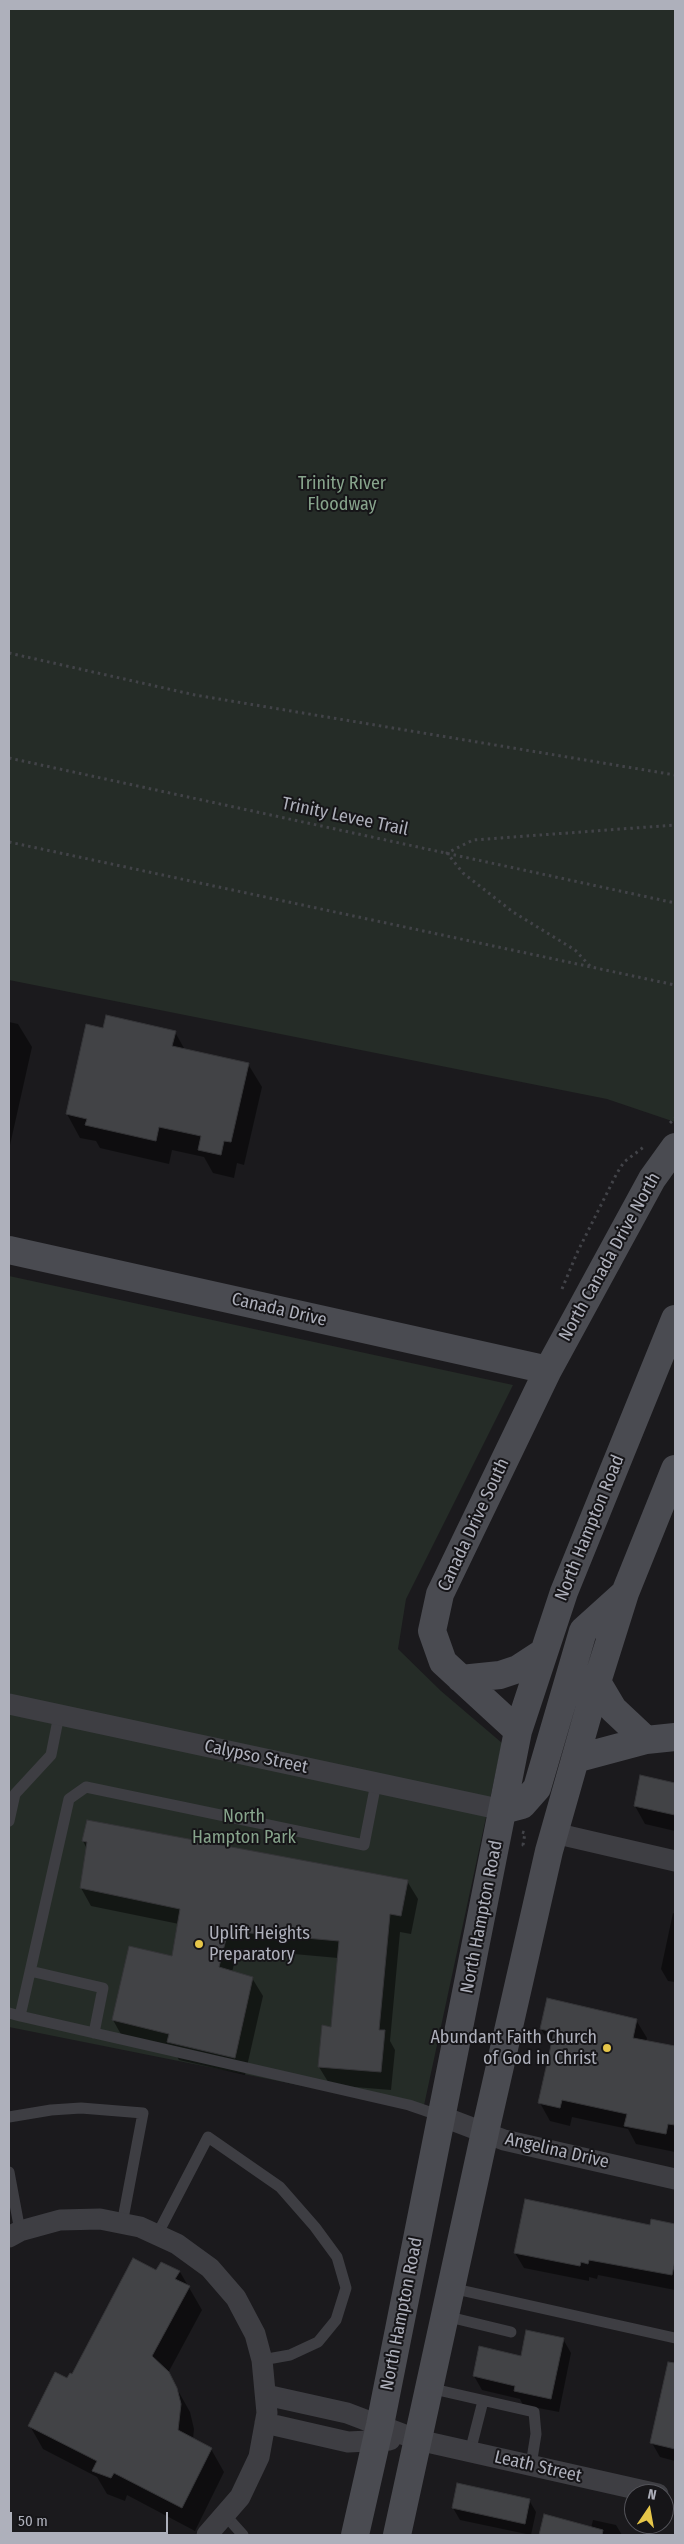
<!DOCTYPE html>
<style>
body{margin:0}
#map{position:relative;width:684px;height:2544px;overflow:hidden;background:#1b1a1d;font-family:"Fira Sans Condensed",sans-serif}
canvas{display:block}
.frame{position:absolute;inset:0;border:10px solid #aeb0bb;pointer-events:none}
.north{position:absolute;left:624px;top:2484px;width:50px;height:50px;box-sizing:border-box;background:#161518;border:1px solid #535359;border-radius:50%;rotate:12deg;font-size:14px;font-weight:700;line-height:20px;text-align:center;color:#aeb0bb}
.north::after{content:'';display:block;margin:auto;width:18px;height:22px;background:#e6c649;clip-path:polygon(50% 0,100% 100%,50% 72%,0 100%)}
.scale{position:absolute;left:10px;top:2512px;width:158px;height:22px;box-sizing:border-box;border:2px solid #aeb0bb;border-top:0;padding-left:6px;font-size:15px;line-height:18px;white-space:nowrap;color:#aeb0bb;-webkit-text-stroke:4px #161518;paint-order:stroke}
</style>
<div id="map">
<canvas width="684" height="2544"></canvas>
<div class="frame"></div>
<div class="north">N</div>
<div class="scale">50 m</div>
</div>
<script>
const context = document.querySelector('canvas').getContext('2d');
context.lineJoin = 'round';
function paint(path, color) {
  context.fillStyle = color;
  context.fill(path, 'evenodd');
}
function shape(rows) {
  const path = new Path2D();
  for (const r of rows) {
    path.moveTo(r[0], r[1]);
    for (let i = 2; i < r.length; i += 2) path.lineTo(r[i], r[i + 1]);
  }
  return path;
}
function strokePath(path, color, width, dash) {
  context.strokeStyle = color;
  context.lineWidth = width;
  context.lineCap = dash ? 'butt' : 'round';
  context.setLineDash(dash || []);
  context.stroke(path);
}
function write(font, color, halo, rows, align = 'center') {
  context.font = font + ' "Fira Sans Condensed",sans-serif';
  context.lineWidth = 4;
  context.setLineDash([]);
  context.textBaseline = 'middle';
  context.strokeStyle = halo;
  context.fillStyle = color;
  for (const [text, x, y, turn = 0] of rows) {
    context.save();
    context.translate(x, y);
    context.rotate((+turn || 0) * Math.PI / 180);
    context.textAlign = isNaN(turn) ? turn : align;
    if (halo) context.strokeText(text, 0, 0);
    context.fillText(text, 0, 0);
    context.restore();
  }
}
const green = shape([
 [9,9,675,9,675,1122,607,1099,9,980],
 [9,1276,513,1385,406,1599,398,1649,441,1691,502,1743,423,2110,9,2027]
]);
const shadow = shape([
 [9,1022,18,1024,32,1047,10,1145],
 [87,1026,104,1030,175,1032,185,1050,248,1064,262,1087,244,1165,237,1163,234,1178,213,1173,204,1157,172,1150,169,1164,100,1148,96,1141,80,1138,67,1114],
 [641,1777,675,1784,675,1831,645,1824,635,1806],
 [83,1841,407,1881,418,1899,411,1934,400,1932,390,2041,395,2050,391,2090,330,2085,319,2067,332,2029,338,1958,238,1949,232,1972,252,1978,263,1996,245,2075,179,2060,173,2050,123,2038,113,2020,130,1948,173,1957,179,1924,91,1906,81,1888,87,1849],
 [673,1913,675,1914,675,1982,668,1981,661,1969],
 [636,2020,647,2038,646,2042,675,2048,675,2152,636,2144,628,2129,572,2117,570,2126,550,2121,540,2103,552,2047,541,2029],
 [652,2221,675,2226,675,2290,598,2275,597,2279,589,2277,589,2281,524,2268,515,2253,651,2227],
 [156,2272,180,2272,202,2310,168,2373,190,2412,194,2429,193,2439,211,2449,224,2472,195,2531,127,2495,125,2501,107,2494,97,2477,43,2449,30,2426],
 [563,2339,571,2353,559,2412,523,2405,520,2399,482,2390,474,2376],
 [662,2393,675,2395,675,2461,660,2457,652,2443],
 [529,2500,536,2512,531,2535,460,2520,453,2508],
 [545,2515,591,2528,593,2520,616,2525,622,2535,540,2535]
]);
const building = shape([
 [106,1015,176,1031,172,1046,249,1063,231,1142,224,1141,221,1155,198,1150,201,1136,159,1127,156,1141,85,1125,87,1119,66,1114,86,1024,103,1028,106,1015],
 [640,1775,675,1783,675,1815,634,1806,640,1775],
 [87,1820,408,1880,401,1916,390,1914,379,2030,385,2030,381,2072,318,2067,322,2025,331,2027,339,1941,228,1931,219,1967,253,1977,235,2058,167,2042,169,2034,112,2020,129,1946,172,1956,180,1909,80,1888,87,1842,82,1841,87,1820],
 [547,1998,637,2019,633,2038,675,2046,675,2125,668,2124,666,2134,624,2126,627,2114,562,2100,560,2108,538,2103,554,2032,540,2029,547,1998],
 [525,2199,650,2225,651,2219,675,2224,675,2261,672,2275,589,2260,588,2264,581,2262,580,2266,514,2253,525,2199],
 [133,2258,156,2270,161,2262,180,2271,175,2279,190,2286,152,2356,169,2372,177,2388,181,2404,178,2430,212,2448,182,2508,114,2473,111,2478,92,2471,97,2461,28,2426,55,2372,67,2378,70,2373,72,2374,133,2258],
 [526,2330,564,2338,551,2399,514,2391,515,2386,473,2376,479,2346,521,2356,526,2330],
 [668,2362,675,2363,675,2449,650,2443,668,2362],
 [457,2483,530,2499,525,2524,452,2508,457,2483],
 [544,2514,603,2530,602,2535,539,2535,544,2514]
]);
const path = shape([
 [9,653,195,695,675,775],
 [9,758,675,903],
 [9,842,675,985],
 [590,966,575,950,513,912,463,873,447,853,473,840,675,825],
 [670,1123,675,1118],
 [562,1289,577,1253,617,1173,624,1162,645,1146],
 [522,1832,525,1833,523,1845,526,1845]
]);
const lane = shape([
 [9,1821,15,1794,51,1755,59,1715],
 [30,1971,103,1988,94,2033],
 [9,2013,20,2016,69,1799,86,1787,364,1845,376,1783],
 [20,2016,409,2105,441,2116],
 [9,2117,51,2110,81,2108,143,2113,122,2224],
 [9,2172,20,2231],
 [157,2235,208,2137,280,2187,315,2227,337,2257,346,2288,336,2320,318,2342,290,2355,262,2360],
 [451,2288,675,2338],
 [445,2316,511,2332],
 [429,2388,534,2412,536,2434,531,2465],
 [470,2452,483,2401],
 [225,2515,243,2535]
]);
const street = shape([
 [9,1704,503,1810],
 [554,1833,675,1861],
 [441,2116,504,2140,675,2179],
 [9,2237,20,2231,60,2220,100,2219,140,2227,177,2244,210,2268,236,2298,255,2334,262,2360,267,2413,259,2457,240,2497,207,2535],
 [266,2395,347,2413,418,2440,658,2494],
 [265,2423,348,2442,390,2440]
]);
const secondary = shape([
 [9,1250,548,1370],
 [461,1679,500,1675,518,1669,544,1652],
 [597,1682,613,1709,646,1740],
 [518,1731,443,1662,432,1631,440,1594,548,1370,652,1179,675,1147],
 [575,1759,646,1740,675,1737],
 [503,1810,522,1805,537,1788,583,1631,624,1594],
 [355,2535,380,2425,518,1731,564,1592,675,1319],
 [397,2535,485,2132,549,1851,597,1682,625,1593,675,1469]
]);
const markers = [
 [199,1944,5,"#e6c649"],
 [607,2048,5,"#e6c649"]
];
const parkNames = [
 ["Trinity River",342,484],
 ["Floodway",342,505],
 ["North",244,1817],
 ["Hampton Park",244,1838]
];
const streetNames = [
 ["Trinity Levee Trail",345,817,12],
 ["North Canada Drive North",610,1257,-61],
 ["Canada Drive",279,1310,13],
 ["Canada Drive South",474,1525,-65],
 ["North Hampton Road",590,1528,-68],
 ["Calypso Street",256,1757,12],
 ["North Hampton Road",482,1917,-79],
 ["Angelina Drive",557,2151,13],
 ["North Hampton Road",402,2314,-79],
 ["Leath Street",538,2467,13]
];
const poiNames = [
 ["Uplift Heights",209,1934],
 ["Preparatory",209,1955],
 ["Abundant Faith Church",597,2038,"right"],
 ["of God in Christ",597,2059,"right"]
];
paint(green, '#252c27');
paint(shadow, '#0007');
paint(building, '#424346');
strokePath(building, '#353538', 1);
strokePath(path, '#424348', 3, [2.5, 4]);
strokePath(lane, '#3e3e43', 11);
strokePath(street, '#3e3e43', 21);
strokePath(secondary, '#4a4b51', 28);
for (const [x, y, r, color] of markers) {
  const dot = new Path2D();
  dot.arc(x, y, r, 0, 2 * Math.PI);
  context.fillStyle = color;
  context.fill(dot);
  strokePath(dot, '#161518', 2);
}
write('18px', '#87a48c', '#161518', parkNames);
write('18px', '#aeb0bb', '#161518', streetNames);
write('18px', '#aeb0bb', '#161518', poiNames, 'left');
</script>
